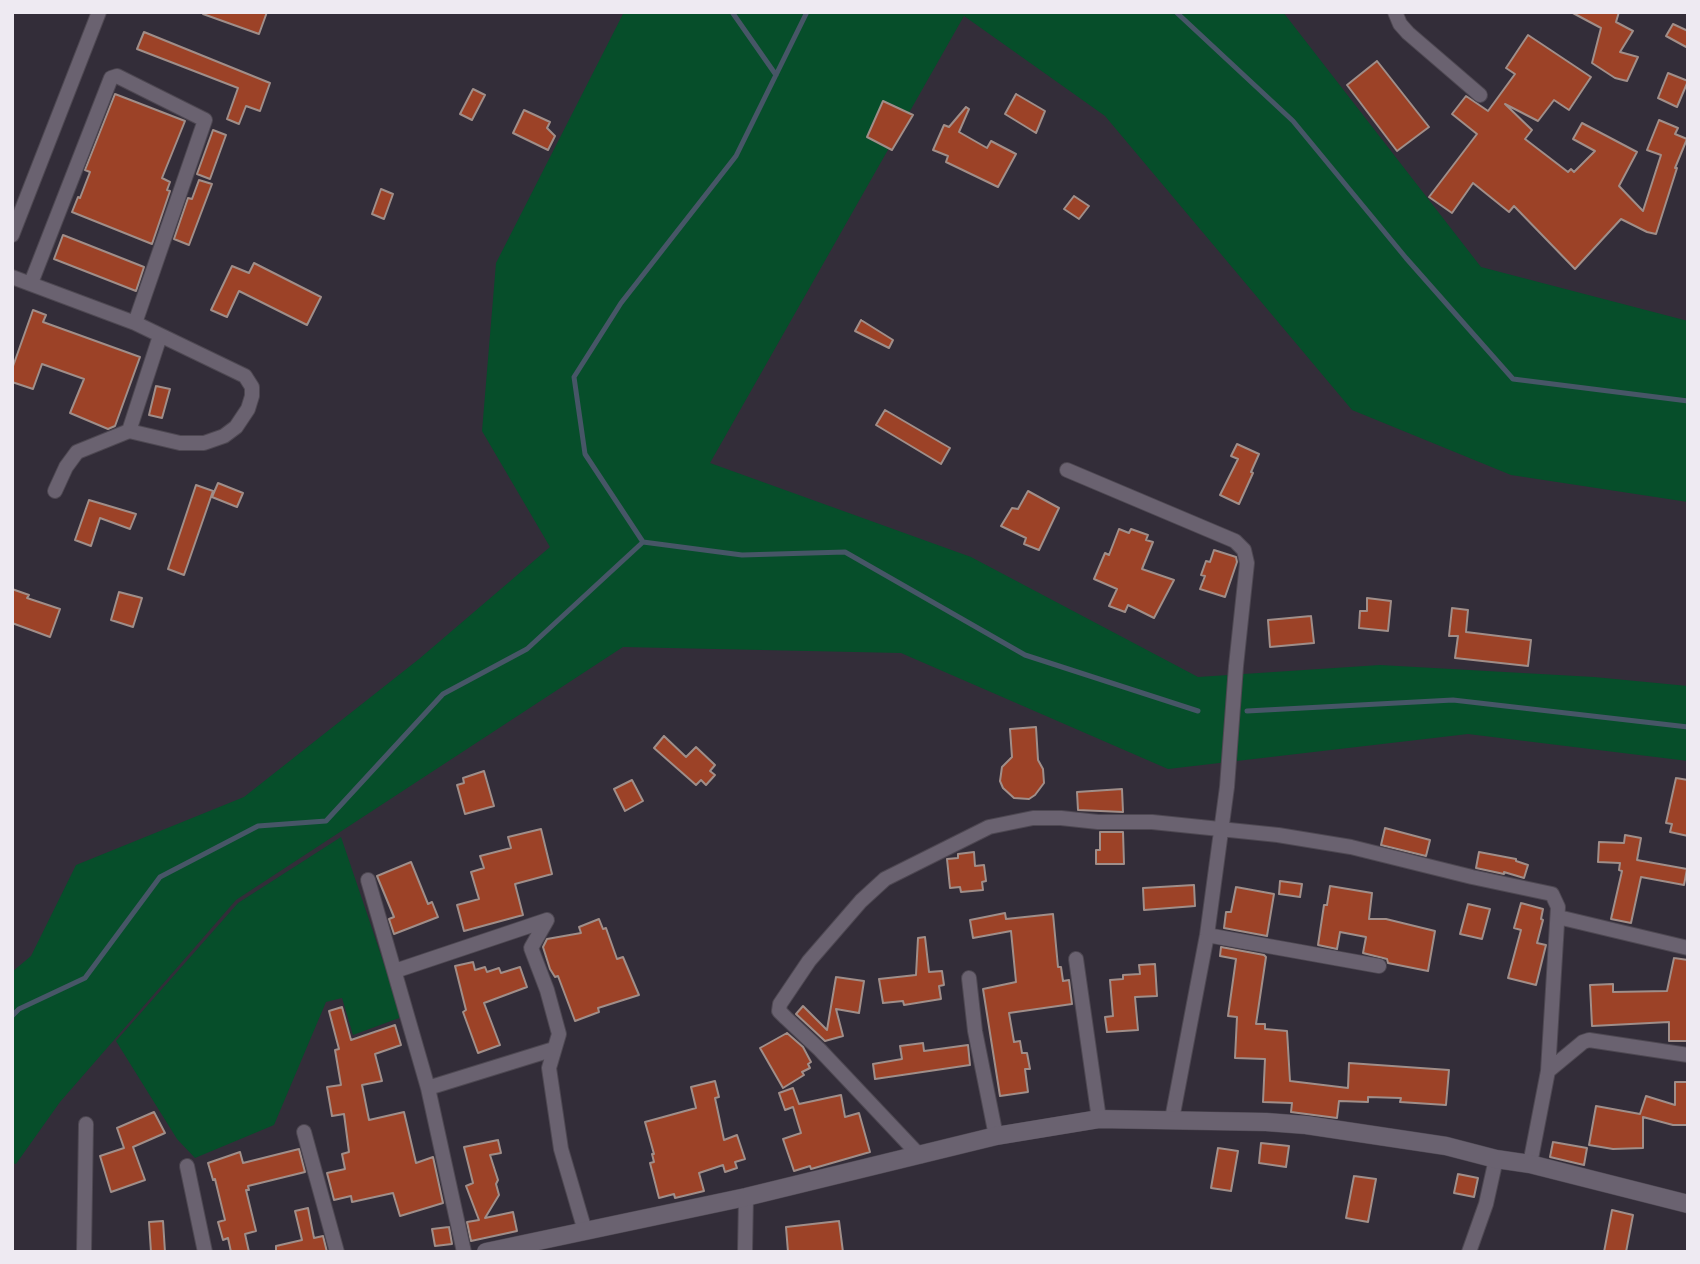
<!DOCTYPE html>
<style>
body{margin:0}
#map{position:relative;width:1700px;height:1264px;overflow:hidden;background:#332d39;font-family:Spectral,serif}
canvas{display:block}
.frame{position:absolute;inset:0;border:14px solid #eeeaf2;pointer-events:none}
</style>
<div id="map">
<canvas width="1700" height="1264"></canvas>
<div class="frame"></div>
</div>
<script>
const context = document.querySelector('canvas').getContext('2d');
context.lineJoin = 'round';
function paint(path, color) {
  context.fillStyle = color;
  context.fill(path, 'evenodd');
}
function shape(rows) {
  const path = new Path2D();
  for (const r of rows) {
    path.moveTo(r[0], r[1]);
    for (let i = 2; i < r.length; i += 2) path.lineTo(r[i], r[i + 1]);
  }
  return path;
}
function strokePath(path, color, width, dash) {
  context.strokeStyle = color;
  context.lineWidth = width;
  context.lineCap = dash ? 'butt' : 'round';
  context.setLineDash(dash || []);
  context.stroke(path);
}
const green = shape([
 [624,12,1283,12,1481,267,1688,321,1688,502,1511,475,1352,410,1105,116,964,16,710,463,971,557,1198,677,1380,665,1594,677,1688,686,1688,761,1468,734,1168,769,901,653,623,647,236,900,60,1102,16,1164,12,1163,12,972,31,956,76,865,244,797,419,659,550,547,482,431,496,263],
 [341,837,402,1017,353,1035,342,998,326,1002,274,1125,195,1158,177,1139,116,1041,238,903]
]);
const stream = shape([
 [732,12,776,75],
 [1176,12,1293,121,1406,258,1513,379,1688,401],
 [643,542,742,555,845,552,1025,655,1198,711],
 [1247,711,1453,700,1688,727],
 [12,1016,19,1009,85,978,160,877,258,826,326,821,443,694,527,649,643,542,585,454,574,377,621,303,736,156,807,12]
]);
const building = shape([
 [203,12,267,12,259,34,203,14,203,12],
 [1571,12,1619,12,1616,22,1633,31,1620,52,1638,57,1627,81,1615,78,1592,63,1601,28,1571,12],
 [1673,24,1688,31,1688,48,1666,36,1673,24],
 [144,32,270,83,260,111,246,106,239,124,227,119,238,88,137,49,144,32],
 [1528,35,1591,77,1569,110,1554,100,1538,121,1505,104,1532,130,1525,139,1568,172,1571,169,1574,172,1595,151,1573,139,1582,123,1637,152,1619,186,1643,211,1661,155,1647,150,1659,120,1678,128,1675,134,1687,139,1675,168,1677,168,1656,234,1647,232,1621,219,1575,269,1514,206,1509,212,1473,183,1452,213,1429,197,1477,134,1452,114,1466,96,1488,111,1515,74,1506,68,1528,35],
 [1377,61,1429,127,1397,151,1347,85,1377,61],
 [1668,73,1688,81,1677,107,1658,98,1668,73],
 [473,89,485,95,472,120,460,114,473,89],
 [115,94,185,121,162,178,170,182,167,190,170,191,152,244,72,212,78,197,80,198,90,172,85,170,115,94],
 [1016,94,1045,111,1036,133,1005,114,1016,94],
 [883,101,913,115,892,150,867,137,883,101],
 [966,107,969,109,959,132,987,148,991,141,1016,154,998,187,946,162,948,156,933,150,944,125,949,127,966,107],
 [524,110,550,122,547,128,555,136,548,150,513,133,524,110],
 [213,130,226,135,210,179,197,174,213,130],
 [199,180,212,184,189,245,174,239,188,198,192,199,199,180],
 [381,189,393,194,384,219,372,214,381,189],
 [1074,196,1089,206,1079,219,1064,209,1074,196],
 [63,235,144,267,136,291,54,259,63,235],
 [254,263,321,297,307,325,239,291,227,317,211,310,232,266,249,273,254,263],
 [33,310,46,315,43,322,140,357,115,426,108,429,70,413,84,379,42,364,33,389,12,382,12,369,33,310],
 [861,320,893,340,889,348,855,331,861,320],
 [156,386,170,389,162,418,149,415,156,386],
 [885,410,950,448,941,464,876,425,885,410],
 [1237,444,1259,454,1251,472,1253,473,1239,504,1220,495,1238,459,1231,456,1237,444],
 [218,483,243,493,237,507,212,497,218,483],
 [196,485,213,491,184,575,168,569,196,485],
 [1028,491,1059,508,1039,550,1024,544,1026,538,1001,526,1012,508,1018,509,1028,491],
 [89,500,136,514,130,529,100,518,91,546,75,540,89,500],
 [1119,529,1129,533,1131,529,1148,535,1146,540,1153,542,1142,569,1174,580,1154,618,1128,605,1125,612,1109,606,1117,589,1094,579,1105,553,1109,555,1119,529],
 [1214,550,1236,557,1237,562,1225,597,1200,589,1205,576,1201,575,1206,561,1210,562,1214,550],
 [12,589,29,595,27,598,60,609,50,637,12,623,12,589],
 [119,592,142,598,133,627,111,620,119,592],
 [1367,598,1391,601,1388,631,1359,628,1360,611,1367,611,1367,598],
 [1452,608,1468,610,1466,632,1531,640,1528,666,1455,658,1458,636,1449,636,1452,608],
 [1311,616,1314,643,1270,647,1268,620,1311,616],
 [1036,727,1038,760,1043,769,1044,783,1035,795,1029,799,1014,798,1003,788,1000,781,1002,767,1012,757,1010,729,1036,727],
 [664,736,686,757,696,747,715,765,710,771,715,775,706,785,701,780,696,785,654,748,664,736],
 [484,771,494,806,465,814,457,785,464,783,463,778,484,771],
 [1676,778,1688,780,1688,836,1670,832,1672,824,1666,823,1676,778],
 [632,780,643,801,625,811,614,789,632,780],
 [1122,789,1123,812,1078,810,1077,792,1122,789],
 [1385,828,1430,840,1426,856,1381,845,1385,828],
 [541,829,552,874,515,884,523,915,464,931,457,905,479,899,471,872,484,868,480,856,511,848,508,837,541,829],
 [1100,832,1123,832,1124,864,1096,864,1096,850,1100,850,1100,832],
 [1625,835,1641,838,1637,860,1687,869,1684,885,1641,877,1631,923,1611,919,1622,871,1619,870,1620,863,1598,862,1599,842,1624,843,1625,835],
 [974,852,975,866,984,865,986,881,982,882,983,890,961,892,960,887,950,888,947,859,958,858,958,854,974,852],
 [1479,852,1516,859,1516,861,1528,865,1524,878,1504,872,1504,874,1476,868,1479,852],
 [411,862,428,904,432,902,438,917,394,934,389,919,394,917,377,876,411,862],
 [1280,881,1302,884,1300,897,1279,894,1280,881],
 [1194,885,1195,906,1144,910,1143,888,1194,885],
 [1330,886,1372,893,1369,919,1386,919,1435,931,1428,971,1388,963,1387,959,1363,953,1366,937,1340,932,1337,949,1318,945,1324,905,1327,905,1330,886],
 [1236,887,1274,894,1267,936,1224,928,1226,912,1231,912,1236,887],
 [1521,903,1543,909,1541,919,1543,920,1537,943,1546,945,1536,985,1508,978,1521,930,1514,928,1521,903],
 [1468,904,1490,909,1482,939,1460,934,1468,904],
 [1005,913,1006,919,1053,914,1058,967,1061,967,1063,981,1069,980,1072,1004,1009,1013,1014,1042,1020,1041,1022,1053,1027,1053,1030,1069,1025,1069,1028,1092,1000,1096,983,989,1016,982,1011,931,973,938,970,920,1005,913],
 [599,919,603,929,606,928,617,959,623,957,639,995,598,1008,599,1012,575,1021,558,976,555,977,550,969,543,947,547,939,581,933,579,927,599,919],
 [925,937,929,972,942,971,944,985,939,986,941,999,904,1005,903,1001,883,1003,879,979,916,975,918,938,925,937],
 [1221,947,1264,955,1266,957,1256,1024,1265,1024,1265,1029,1287,1031,1290,1081,1348,1088,1349,1063,1449,1070,1446,1105,1400,1102,1401,1098,1368,1097,1368,1102,1339,1101,1337,1118,1291,1112,1292,1103,1263,1102,1265,1059,1235,1058,1237,1017,1228,1016,1236,959,1220,956,1221,947],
 [1674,958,1688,960,1687,1041,1669,1041,1669,1022,1592,1026,1590,985,1613,984,1613,992,1667,991,1674,958],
 [473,962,475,970,485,967,487,972,499,968,501,973,520,967,527,987,484,1003,500,1045,478,1053,463,1012,466,1010,455,966,473,962],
 [1155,964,1157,996,1135,997,1138,1030,1107,1032,1105,1017,1113,1016,1110,980,1123,979,1123,975,1140,974,1139,965,1155,964],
 [836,977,864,981,859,1013,836,1009,843,1036,825,1041,796,1014,803,1006,827,1030,836,977],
 [342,1007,351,1040,395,1025,401,1045,375,1054,382,1081,362,1085,369,1120,404,1112,416,1163,433,1157,443,1203,400,1216,393,1193,352,1202,351,1196,334,1200,327,1173,345,1169,342,1154,349,1152,344,1114,332,1116,327,1087,341,1085,335,1050,339,1049,329,1011,342,1007],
 [787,1033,803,1047,811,1062,808,1064,810,1068,802,1072,804,1075,783,1088,760,1048,787,1033],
 [923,1043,924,1051,968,1045,970,1065,875,1079,873,1064,902,1059,900,1046,923,1043],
 [715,1081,719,1097,715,1098,724,1140,737,1135,745,1159,735,1162,737,1168,725,1172,723,1165,699,1173,704,1191,675,1198,674,1194,659,1198,650,1163,654,1162,652,1154,654,1154,645,1122,696,1108,691,1087,715,1081],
 [1675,1082,1688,1082,1688,1125,1673,1125,1643,1117,1643,1148,1613,1149,1589,1145,1596,1106,1640,1114,1646,1096,1675,1105,1675,1082],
 [793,1088,799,1104,841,1095,845,1117,859,1113,870,1152,811,1169,810,1166,794,1171,783,1139,801,1133,793,1107,785,1110,779,1093,793,1088],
 [154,1112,165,1133,133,1147,145,1180,111,1192,100,1156,124,1148,117,1128,154,1112],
 [498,1140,501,1153,490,1155,498,1180,496,1184,499,1195,485,1218,513,1212,517,1231,471,1241,467,1222,479,1220,466,1186,473,1183,464,1147,498,1140],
 [1553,1142,1587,1148,1584,1165,1550,1157,1553,1142],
 [1261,1143,1289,1146,1286,1167,1259,1163,1261,1143],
 [1218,1148,1238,1151,1231,1191,1211,1188,1218,1148],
 [299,1149,305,1172,248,1186,249,1190,246,1190,256,1231,245,1234,249,1252,231,1252,228,1238,223,1240,218,1222,225,1220,215,1179,213,1180,208,1163,240,1152,243,1163,299,1149],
 [1458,1174,1478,1178,1474,1197,1454,1193,1458,1174],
 [1354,1176,1376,1179,1368,1222,1346,1218,1354,1176],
 [308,1208,314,1238,323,1236,327,1252,276,1252,276,1246,302,1240,295,1211,308,1208],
 [1612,1210,1633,1215,1626,1252,1604,1252,1612,1210],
 [163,1221,165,1252,151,1252,149,1222,163,1221],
 [839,1221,843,1252,788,1252,786,1227,839,1221],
 [449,1227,452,1244,435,1246,432,1229,449,1227]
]);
const minor = shape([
 [1395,12,1400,24,1408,33,1480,95],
 [12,235,99,12],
 [12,277,135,323,245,376,252,387,252,396,248,409,236,427,224,436,204,443,180,443,129,431,77,452,66,467,55,491],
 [31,283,111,78,117,76,205,120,135,323],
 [129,431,160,336],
 [1067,470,1235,541,1244,550,1247,563,1236,666,1227,787,1207,935,1172,1119],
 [368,880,428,1088,464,1252],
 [1558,917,1688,948],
 [547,920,531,948,547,990,559,1034,549,1068,561,1149,585,1231],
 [1207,935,1379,966],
 [1076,959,1099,1119],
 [395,971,547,920],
 [969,978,975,1031,996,1136],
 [1548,1071,1583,1042,1589,1040,1688,1055],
 [428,1088,554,1049],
 [304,1132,337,1252],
 [920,1156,820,1050,786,1018,779,1011,780,1004,809,961,861,901,885,879,989,827,1033,818,1061,818,1098,822,1152,822,1278,835,1351,847,1472,877,1552,894,1558,907,1548,1071,1530,1164],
 [187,1166,205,1252],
 [84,1252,86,1124],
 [745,1252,746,1197],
 [1469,1252,1486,1204,1496,1159]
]);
const tertiary = shape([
 [486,1252,746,1197,996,1136,1099,1119,1266,1122,1306,1125,1446,1146,1496,1159,1530,1164,1688,1204]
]);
paint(green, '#064e2a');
strokePath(stream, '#475667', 5);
paint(building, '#9c4227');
strokePath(building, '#a08e89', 2);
strokePath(minor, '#4e4852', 16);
strokePath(tertiary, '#4e4852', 19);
strokePath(minor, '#6a6270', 14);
strokePath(tertiary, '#6a6270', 18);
</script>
